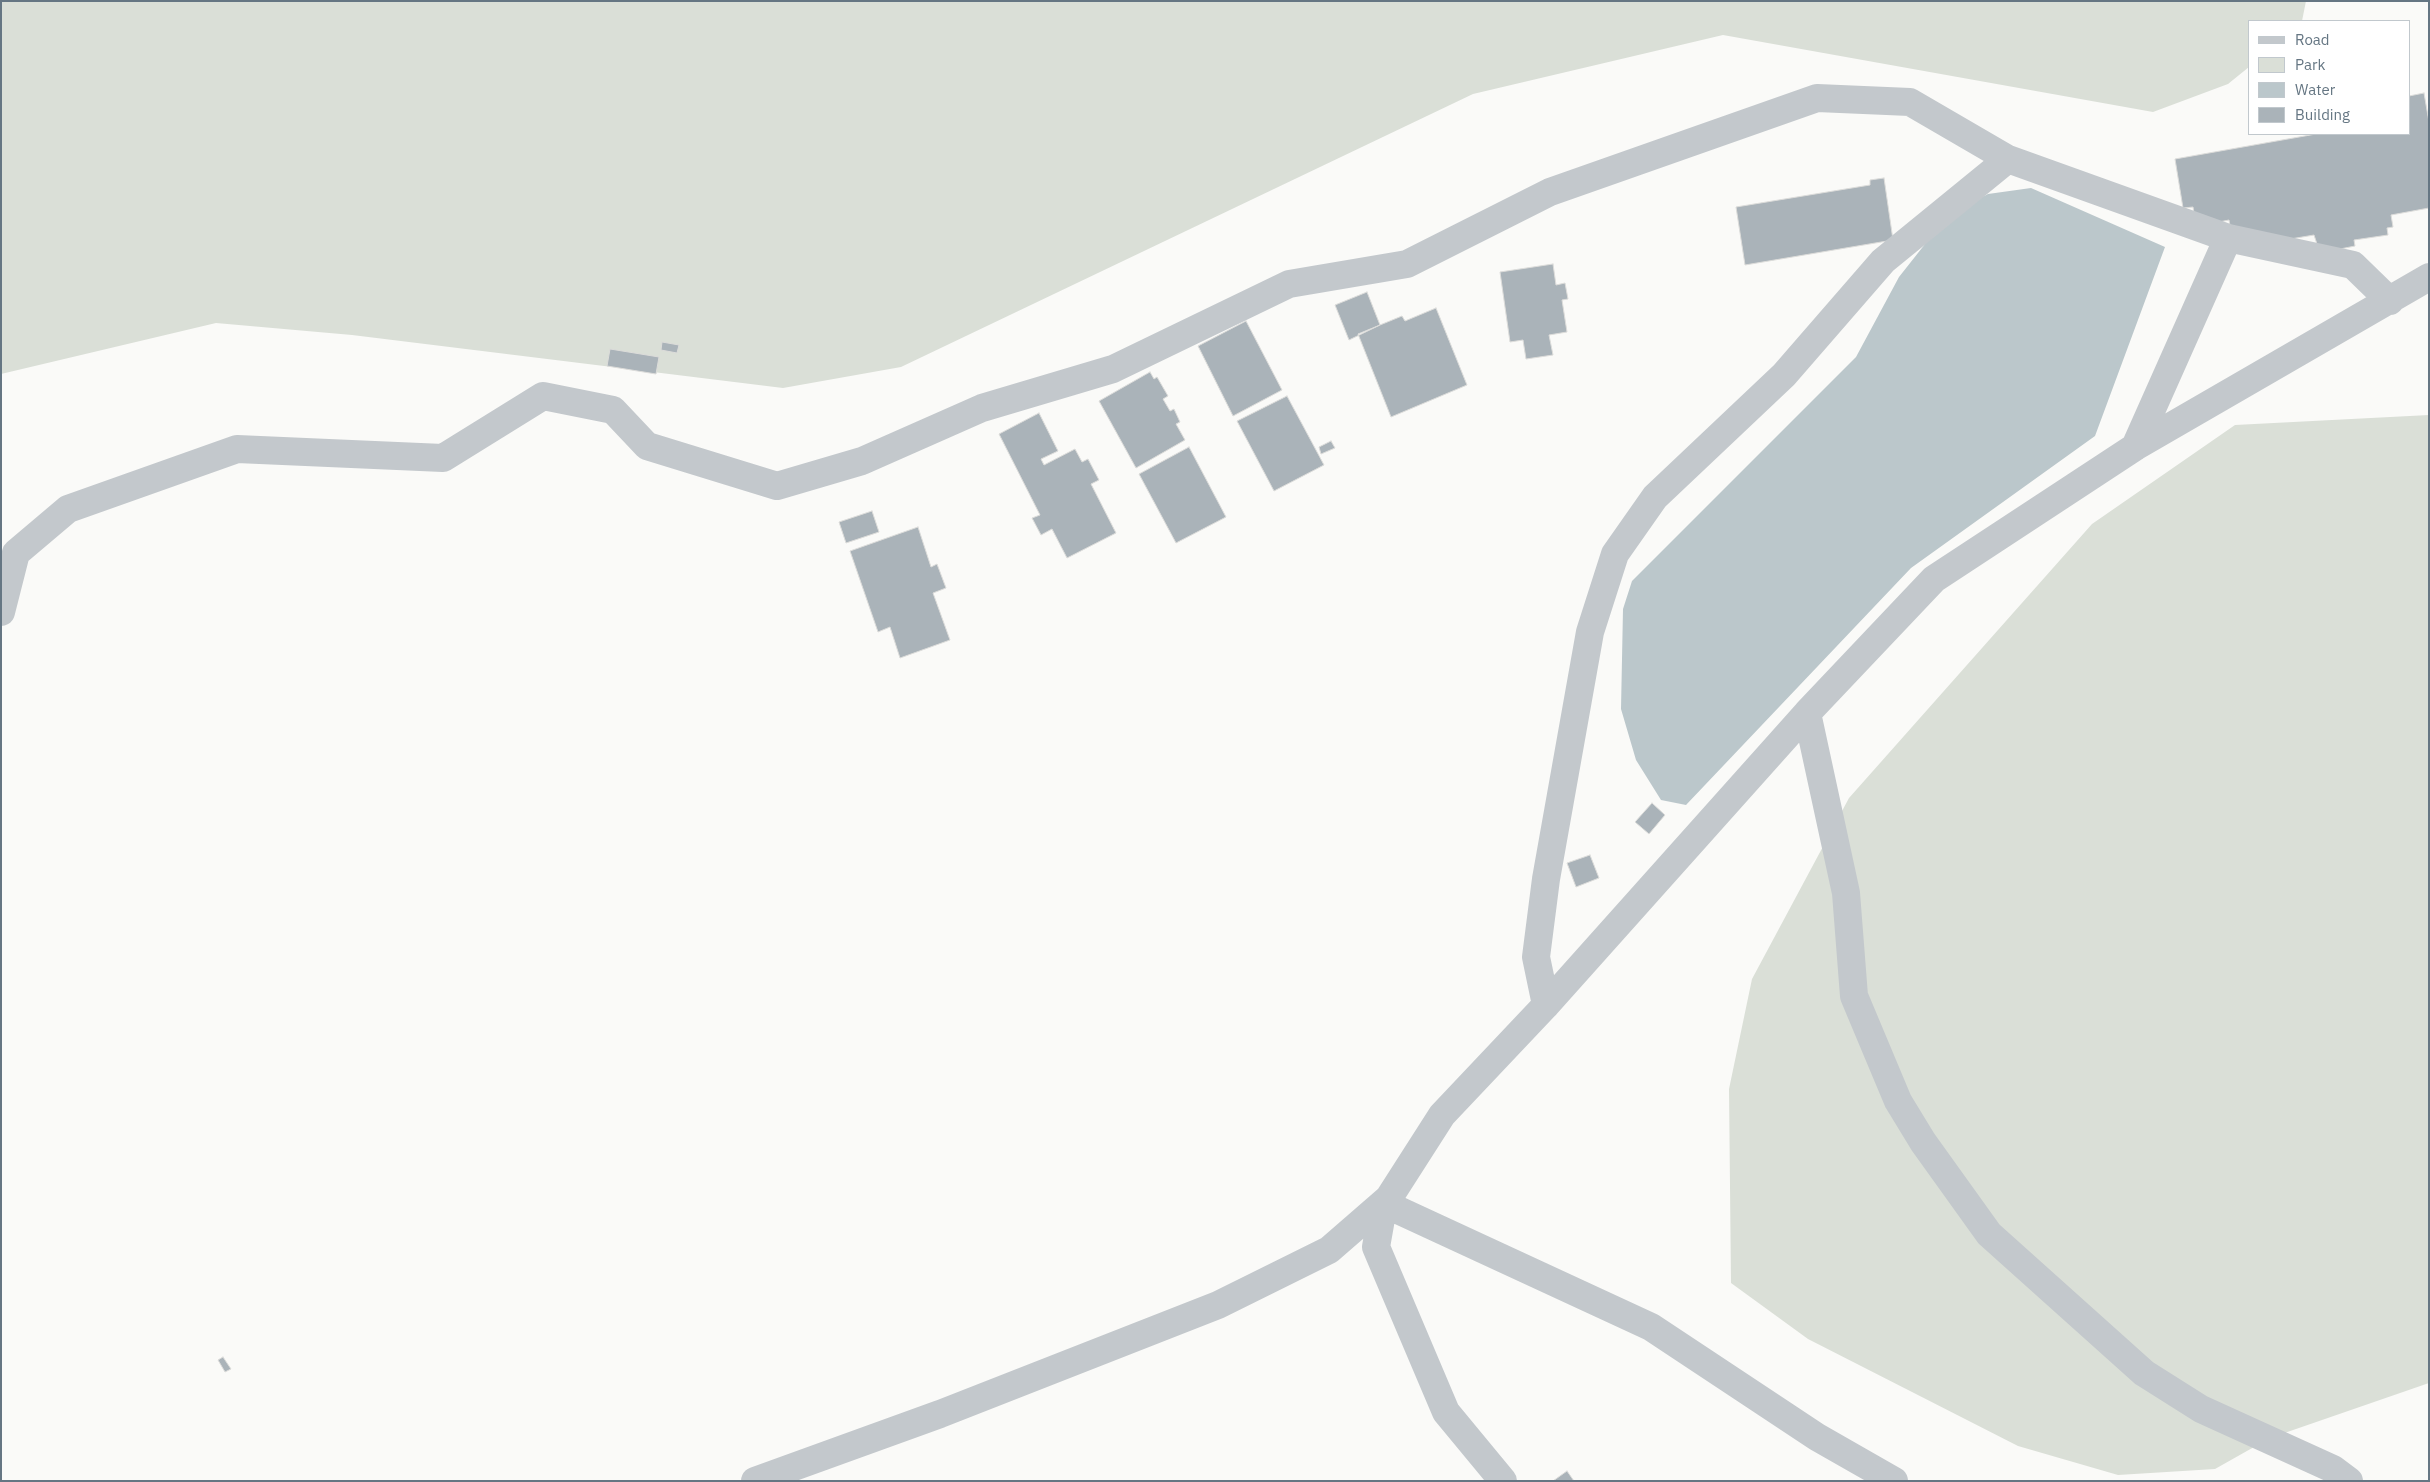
<!DOCTYPE html>
<style>
body{margin:0}
#map{position:relative;width:2430px;height:1482px;overflow:hidden;background:#fafaf8;font-family:"IBM Plex Sans",sans-serif}
canvas{display:block}
.frame{position:absolute;inset:0;border:2px solid #657683;pointer-events:none}
.legend{position:absolute;left:2248px;top:20px;width:162px;height:115px;box-sizing:border-box;background:#fff;border:1px solid #c1c8cd;margin:0;padding:6px 9px;list-style:none;font-size:15px;color:#657683}
.legend li{display:flex;align-items:center;gap:10px;height:25px}
.legend b{width:25px;border:1px solid #c1c8cd}
</style>
<div id="map">
<canvas width="2430" height="1482"></canvas>
<div class="frame"></div>
<ul class="legend">
<li><b style="height:6px;background:#c3c8cc"></b>Road</li>
<li><b style="height:14px;background:#dadfd7"></b>Park</li>
<li><b style="height:14px;background:#bbc7cb"></b>Water</li>
<li><b style="height:14px;background:#aab3b9"></b>Building</li>
</ul>
</div>
<script>
const context = document.querySelector('canvas').getContext('2d');
context.lineJoin = 'round';
function paint(path, color) {
  context.fillStyle = color;
  context.fill(path, 'evenodd');
}
function shape(rows) {
  const path = new Path2D();
  for (const r of rows) {
    path.moveTo(r[0], r[1]);
    for (let i = 2; i < r.length; i += 2) path.lineTo(r[i], r[i + 1]);
  }
  return path;
}
function strokePath(path, color, width, dash) {
  context.strokeStyle = color;
  context.lineWidth = width;
  context.lineCap = dash ? 'butt' : 'round';
  context.setLineDash(dash || []);
  context.stroke(path);
}
const green = shape([
 [1,1,2306,1,2302,21,2249,21,2249,67,2228,84,2153,112,1723,35,1473,94,901,367,783,388,352,335,216,323,1,374],
 [2429,415,2429,1383,2270,1438,2215,1469,2118,1475,2018,1446,1808,1339,1731,1283,1729,1089,1752,979,1849,798,2092,524,2235,425]
]);
const water = shape([
 [2031,188,2165,247,2095,436,1911,568,1686,805,1661,800,1636,760,1621,709,1623,609,1632,581,1856,357,1899,277,1948,215,1988,194]
]);
const building = shape([
 [2424,93,2429,122,2429,208,2391,215,2393,227,2387,228,2388,235,2354,240,2355,246,2320,253,2314,235,2243,247,2232,237,2229,220,2208,224,2195,219,2193,207,2183,208,2175,159,2316,134,2409,134,2409,96,2424,93],
 [1884,178,1893,240,1745,265,1736,207,1870,185,1870,180,1884,178],
 [1553,264,1556,285,1565,283,1568,299,1562,300,1567,332,1549,335,1553,355,1526,359,1523,340,1510,342,1500,272,1553,264],
 [1367,292,1380,325,1349,340,1335,305,1367,292],
 [1436,308,1467,385,1391,417,1358,334,1402,316,1405,321,1436,308],
 [1246,321,1282,390,1233,416,1198,346,1246,321],
 [662,342,679,345,677,353,661,350,662,342],
 [610,349,659,357,656,374,607,366,610,349],
 [1150,372,1154,379,1157,377,1168,396,1163,399,1170,411,1174,409,1180,422,1176,424,1185,440,1136,468,1099,401,1150,372],
 [1287,396,1324,465,1274,491,1237,421,1287,396],
 [1039,413,1058,451,1041,459,1044,465,1075,449,1082,462,1088,459,1099,480,1091,484,1116,533,1067,558,1052,529,1041,535,1032,518,1040,515,999,434,1039,413],
 [1331,441,1335,448,1321,454,1319,447,1331,441],
 [1189,447,1226,517,1176,543,1139,474,1189,447],
 [872,511,879,532,846,543,839,522,872,511],
 [918,527,931,567,937,564,946,588,933,593,950,640,900,658,890,627,878,632,850,551,918,527],
 [1652,803,1665,815,1649,834,1635,822,1652,803],
 [1590,855,1599,878,1576,887,1567,863,1590,855],
 [223,1357,231,1369,225,1372,218,1360,223,1357],
 [1567,1471,1574,1481,1553,1481,1567,1471]
]);
const minor = shape([
 [2135,447,2228,238],
 [1,612,16,553,68,509,237,449,443,458,543,396,613,410,647,446,777,486,862,461,982,408,1113,369,1289,284,1407,264,1550,192,1817,98,1910,102,2008,159,2228,238,2353,265,2390,301],
 [1807,713,1846,893,1854,996,1898,1101,1923,1142,1989,1234,2144,1373,2201,1409,2333,1469,2349,1481],
 [1546,1005,1536,957,1546,879,1590,632,1615,554,1655,497,1784,375,1883,261,2008,159],
 [1385,1204,1651,1327,1817,1437,1894,1481],
 [755,1481,940,1414,1218,1305,1329,1250,1390,1197],
 [1503,1481,1446,1412,1376,1247,1382,1213,1385,1204,1442,1115,1546,1005,1807,713,1934,579,2135,447,2429,277]
]);
paint(green, '#dadfd7');
paint(water, '#bbc7cb');
paint(building, '#aab3b9');
strokePath(building, '#dcdcda', 1);
strokePath(minor, '#c3c8cc', 28);
</script>
